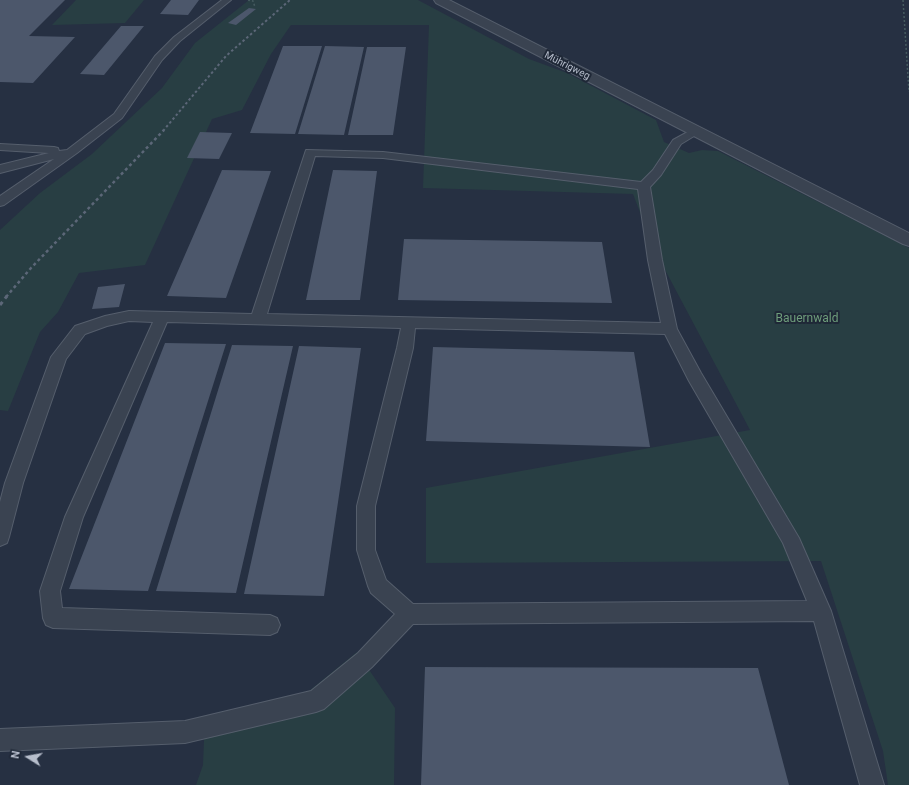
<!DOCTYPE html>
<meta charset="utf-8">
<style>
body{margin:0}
#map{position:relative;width:909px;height:785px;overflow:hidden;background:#263042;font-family:Roboto,sans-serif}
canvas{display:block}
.north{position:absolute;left:8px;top:737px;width:40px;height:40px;-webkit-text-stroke:3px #1f2837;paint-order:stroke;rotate:281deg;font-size:11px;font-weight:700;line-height:16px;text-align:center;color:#b7becc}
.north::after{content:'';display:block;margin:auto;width:14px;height:18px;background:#b7becc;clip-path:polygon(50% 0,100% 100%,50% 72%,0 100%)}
</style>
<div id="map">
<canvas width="909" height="785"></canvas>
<div class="north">N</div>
</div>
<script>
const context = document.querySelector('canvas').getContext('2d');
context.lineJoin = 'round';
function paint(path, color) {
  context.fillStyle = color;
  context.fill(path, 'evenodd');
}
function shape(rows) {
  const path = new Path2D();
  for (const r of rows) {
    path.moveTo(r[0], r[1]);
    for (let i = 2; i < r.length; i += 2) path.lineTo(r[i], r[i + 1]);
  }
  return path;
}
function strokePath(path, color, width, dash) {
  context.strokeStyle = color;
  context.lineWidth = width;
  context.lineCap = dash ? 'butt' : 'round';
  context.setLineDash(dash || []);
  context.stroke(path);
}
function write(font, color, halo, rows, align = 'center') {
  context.font = font + ' Roboto,sans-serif';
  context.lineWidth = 4;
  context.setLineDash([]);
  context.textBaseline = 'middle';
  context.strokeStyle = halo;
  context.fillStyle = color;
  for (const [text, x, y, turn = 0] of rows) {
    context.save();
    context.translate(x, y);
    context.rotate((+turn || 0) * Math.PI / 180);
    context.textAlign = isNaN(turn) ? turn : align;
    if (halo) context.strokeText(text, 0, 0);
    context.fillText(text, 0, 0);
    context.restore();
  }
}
const green = shape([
 [76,0,144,0,125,23,52,25],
 [249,0,418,0,529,59,567,73,656,120,664,142,689,153,702,150,718,151,909,248,909,785,888,785,883,751,821,561,426,563,426,488,750,430,654,249,633,194,423,188,429,25,291,25,271,54,242,110,212,119,145,265,79,273,58,312,40,332,8,411,0,410,0,230,40,193,92,154,162,88,195,43],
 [357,652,395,708,394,785,196,785,203,765,205,717,309,691]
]);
const building = shape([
 [0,0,65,0,29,36,75,37,33,83,0,82],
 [171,0,199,0,188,15,160,14],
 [249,8,256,9,236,25,228,23],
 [121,26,144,26,104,75,80,74],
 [283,46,322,46,295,134,250,133],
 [325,46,364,47,344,135,298,134],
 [367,47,406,47,393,135,348,135],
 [200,132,232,133,219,159,187,158],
 [222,170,271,171,226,298,167,296],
 [333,170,377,171,360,300,306,300],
 [404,239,602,242,612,303,398,300],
 [125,284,119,307,92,309,98,287],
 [165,343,226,344,148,591,69,589],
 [232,345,293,346,236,593,156,591],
 [299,346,361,348,324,596,244,594],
 [433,347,634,352,650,447,426,441],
 [425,667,758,668,789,785,421,785]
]);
const path = shape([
 [248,0,253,1,255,7],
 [903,0,909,92]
]);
const service = shape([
 [222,0,231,0,180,41,162,60,122,118,77,153,4,205,0,206,0,196,54,159,0,173,0,165,49,153,0,150,0,144,54,147,58,148,59,151,67,150,114,114,155,56,174,37,222,0],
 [695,128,699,129,701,131,699,133,681,144,661,175,650,187,662,260,677,329,701,373,799,538,831,611,884,785,860,785,814,621,413,624,372,667,324,709,316,712,185,743,0,751,0,729,185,721,311,691,358,653,395,614,371,593,368,586,357,550,357,506,397,348,401,328,167,322,83,517,60,591,62,608,270,615,277,618,280,625,277,632,270,635,53,628,46,625,43,618,40,591,65,517,153,322,129,321,107,326,85,334,66,359,23,483,9,537,7,543,0,546,0,502,5,483,51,357,75,326,105,316,129,311,252,314,306,150,383,152,641,182,653,170,673,140,695,128],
 [315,156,383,158,638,189,648,260,661,323,267,314,315,156],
 [415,328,665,334,689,381,783,543,807,601,413,604,386,580,375,550,375,506,413,348,415,328]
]);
const minor = shape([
 [434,0,449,0,909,233,909,246,903,244,436,3,434,0]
]);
const railFar2 = shape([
 [163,131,226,56,290,0]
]);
const railFar1 = shape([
 [6,297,31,268,164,130]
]);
const rail = shape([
 [0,305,7,296]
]);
const farStreetnames = [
 ["Mührigweg",567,66,27]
];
const parkNames = [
 ["Bauernwald",807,319]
];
paint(green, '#283e43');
paint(building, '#4c576b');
strokePath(service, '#555e6c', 2);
strokePath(minor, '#555e6c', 2);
strokePath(path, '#465b60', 1.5, [2, 2]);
paint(service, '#3a4351');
paint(minor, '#3a4351');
strokePath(railFar2, '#5c6778', 2, [2.5, 2.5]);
strokePath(railFar1, '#5c6778', 2.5, [3, 3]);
strokePath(rail, '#5c6778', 3, [4, 4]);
write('10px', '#b7becc', '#1f2837', farStreetnames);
write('12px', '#6e9d7b', '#1f2837', parkNames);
</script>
